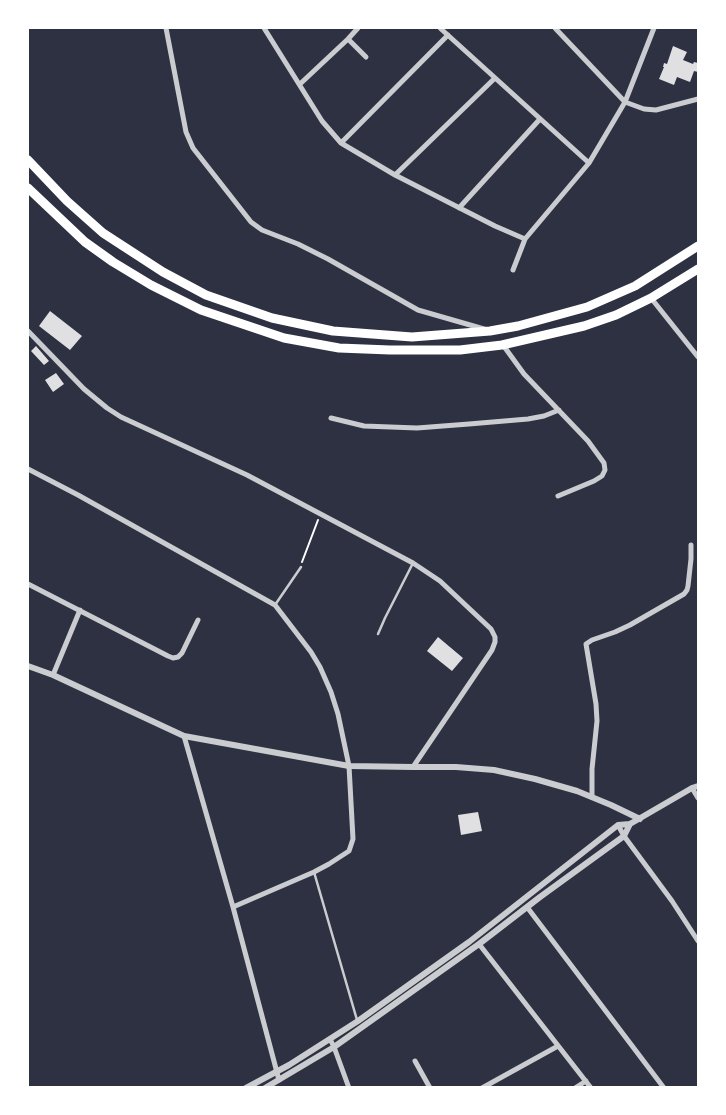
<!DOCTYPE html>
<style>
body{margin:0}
#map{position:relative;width:726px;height:1115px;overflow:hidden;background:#2d3142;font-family:Overpass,sans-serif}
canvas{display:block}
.frame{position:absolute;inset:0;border:29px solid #fff;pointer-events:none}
</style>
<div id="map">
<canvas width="726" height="1115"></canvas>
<div class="frame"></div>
</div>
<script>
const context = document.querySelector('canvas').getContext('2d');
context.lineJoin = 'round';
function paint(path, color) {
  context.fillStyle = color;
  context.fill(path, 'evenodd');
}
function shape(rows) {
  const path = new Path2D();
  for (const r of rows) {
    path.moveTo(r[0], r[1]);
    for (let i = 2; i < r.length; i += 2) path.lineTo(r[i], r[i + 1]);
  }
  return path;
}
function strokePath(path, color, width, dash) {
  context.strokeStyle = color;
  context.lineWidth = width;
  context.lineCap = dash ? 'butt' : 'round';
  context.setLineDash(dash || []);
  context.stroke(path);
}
const building = shape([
 [673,46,687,52,683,60,693,64,694,62,698,63,698,72,694,71,690,82,677,77,674,85,659,79,664,67,663,67,664,63,667,64],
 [50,311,82,336,70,350,39,326],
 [36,346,49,361,44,365,31,351],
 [56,373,64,384,53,392,45,380],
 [438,637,463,658,452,671,427,651],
 [478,812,482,831,461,835,458,815]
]);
const path = shape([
 [302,562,318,520]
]);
const service = shape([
 [275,605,301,567],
 [378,634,385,618,413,563],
 [314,872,357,1020]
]);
const minor = shape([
 [166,28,186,132,193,148,251,222,262,230,298,244,328,259,418,310,484,329],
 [264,28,322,121,341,143,395,175,495,226,525,239],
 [440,28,589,163],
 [555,28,625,102,644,109,656,110,698,99],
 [348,39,366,57],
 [300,84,348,39,358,28],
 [341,143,448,35],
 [395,175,495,78],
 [459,208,540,119],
 [513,270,525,239,589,163,625,102,654,28],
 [651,298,698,357],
 [28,331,84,389,107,408,121,417,247,475,413,563,440,581,491,629,495,637,495,642,492,650,413,767],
 [503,345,524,374,588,441,604,463,605,470,602,476,594,481,558,496],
 [331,418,364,426,417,428,469,424,528,419,544,416,559,410],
 [28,469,78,495,275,605,311,652,320,667,331,692,338,714,349,766,353,839,349,851,329,864,314,872,233,907],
 [28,584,168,656,173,658,178,657,182,653,198,620],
 [53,675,80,610],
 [184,736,233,907,279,1080],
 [692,788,698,798],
 [592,797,592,769,597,721,596,704,586,644,592,640,615,632,630,625,684,594,687,590,688,586,691,559,691,545],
 [618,825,624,836,672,901,698,941],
 [527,907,664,1088],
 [479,944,591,1088],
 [330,1039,334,1047,349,1088],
 [415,1061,430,1088],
 [482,1088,558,1046],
 [575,1088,586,1081]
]);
const tertiary = shape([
 [28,666,53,675,184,736,349,766,413,767,456,767,494,770,535,779,577,791,611,805,640,819],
 [246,1088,289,1065,358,1021,469,942,618,825,630,824,692,788,698,786],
 [265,1088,334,1047,479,944,540,897,624,836,630,824]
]);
const trunk = shape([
 [28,160,67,201,103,233,163,272,206,295,272,318,333,331,412,337,490,331,518,326,587,307,635,286,698,246],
 [28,188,85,242,113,262,151,285,201,310,284,338,339,348,390,350,460,350,502,345,584,326,616,315,651,298,698,269]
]);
paint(building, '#e0e0e3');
strokePath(path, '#fff', 2);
strokePath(service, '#caccd0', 2.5);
strokePath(minor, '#caccd0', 5);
strokePath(tertiary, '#caccd0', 6);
strokePath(trunk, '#fff', 9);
</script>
